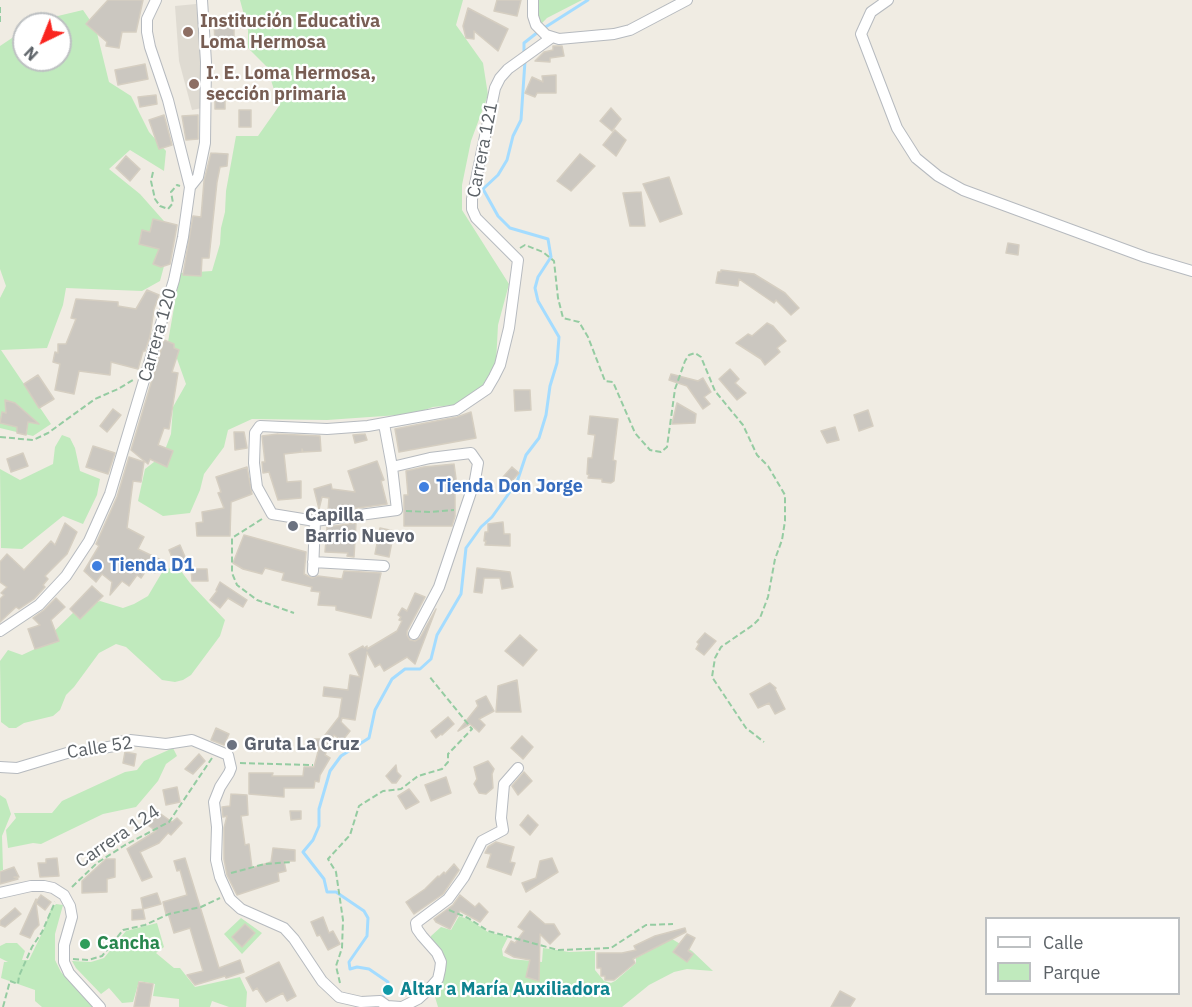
<!DOCTYPE html>
<meta charset="utf-8">
<style>
body{margin:0}
#map{position:relative;width:1192px;height:1007px;overflow:hidden;background:#f0ece3;font-family:"IBM Plex Sans",sans-serif}
canvas{display:block}
.legend{position:absolute;left:985px;top:917px;width:195px;height:78px;box-sizing:border-box;background:#fff;border:2px solid #bdc0c2;margin:0;padding:8px 10px;list-style:none;font-size:18px;color:#5b6166}
.legend li{display:flex;align-items:center;gap:12px;height:30px}
.legend b{width:30px;border:2px solid #bdc0c2}
.north{position:absolute;left:12px;top:12px;width:60px;height:60px;box-sizing:border-box;background:#fff;border:2px solid #bdc0c2;border-radius:50%;rotate:223deg;font-size:16px;font-weight:700;line-height:24px;text-align:center;color:#5b6166}
.north::after{content:'';display:block;margin:auto;width:21px;height:27px;background:#fa251f;clip-path:polygon(50% 0,100% 100%,50% 72%,0 100%)}
</style>
<div id="map">
<canvas width="1192" height="1007"></canvas>
<ul class="legend">
<li><b style="height:8px;background:#fff"></b>Calle</li>
<li><b style="height:16px;background:#c0eabd"></b>Parque</li>
</ul>
<div class="north">N</div>
</div>
<script>
const context = document.querySelector('canvas').getContext('2d');
context.lineJoin = 'round';
function paint(path, color) {
  context.fillStyle = color;
  context.fill(path, 'evenodd');
}
function shape(rows) {
  const path = new Path2D();
  for (const r of rows) {
    path.moveTo(r[0], r[1]);
    for (let i = 2; i < r.length; i += 2) path.lineTo(r[i], r[i + 1]);
  }
  return path;
}
function strokePath(path, color, width, dash) {
  context.strokeStyle = color;
  context.lineWidth = width;
  context.lineCap = dash ? 'butt' : 'round';
  context.setLineDash(dash || []);
  context.stroke(path);
}
function write(font, color, halo, rows, align = 'center') {
  context.font = font + ' "IBM Plex Sans",sans-serif';
  context.lineWidth = 4.5;
  context.setLineDash([]);
  context.textBaseline = 'middle';
  context.strokeStyle = halo;
  context.fillStyle = color;
  for (const [text, x, y, turn = 0] of rows) {
    context.save();
    context.translate(x, y);
    context.rotate((+turn || 0) * Math.PI / 180);
    context.textAlign = isNaN(turn) ? turn : align;
    if (halo) context.strokeText(text, 0, 0);
    context.fillText(text, 0, 0);
    context.restore();
  }
}
const education = shape([
 [196,4,202,59,202,108,192,110,179,61,175,6]
]);
const green = shape([
 [240,0,463,0,456,25,483,63,488,95,471,141,462,185,462,210,509,284,498,325,496,363,481,388,454,405,433,407,413,414,327,420,252,419,228,430,224,447,204,474,200,490,190,513,163,516,138,501,145,469,163,455,171,434,173,407,186,384,176,356,168,342,180,273,212,271,220,244,221,228,225,212,226,191,236,136,258,136,279,106,267,67,248,48,248,30],
 [535,0,582,0,547,18,541,24,539,24],
 [83,10,96,29,109,82,131,96,149,132,166,151,164,171,130,150,109,169,140,194,171,229,170,244,160,281,142,291,66,288,63,305,47,348,1,350,51,424,33,436,0,428,0,298,6,286,0,269,0,46,24,30,24,60,60,60,60,24,34,24,41,20],
 [62,435,70,438,75,448,80,471,100,479,97,495,83,524,63,516,22,549,1,548,0,469,20,480,53,464,55,447],
 [173,568,181,571,190,583,225,620,220,636,191,675,183,680,175,682,162,680,126,647,116,644,99,653,74,687,66,695,60,710,53,716,24,723,16,728,9,728,1,722,0,661,8,650,22,655,37,648,77,609,100,601,123,608,134,604,148,596,164,569],
 [173,748,177,756,166,764,158,781,136,807,103,814,41,844,33,843,8,848,6,830,16,818,14,813,52,813,62,801,125,772,137,770,144,761],
 [0,795,6,799,11,814,2,836,3,870,0,871],
 [56,904,63,905,55,934,55,960,61,972,93,1007,42,1007,35,1001,35,990,1,978,4,962,8,962,0,958,0,946,6,943,17,943,25,951,22,960,29,960,44,929,50,911],
 [459,916,470,920,488,932,508,937,502,949,503,956,511,959,542,962,543,948,569,952,595,951,595,970,604,981,611,983,615,981,636,963,636,958,672,939,692,951,713,971,687,969,674,972,649,985,622,1007,438,1007,435,997,430,989,442,969,431,942,431,936,441,927,451,930],
 [241,918,262,933,242,954,224,934],
 [157,923,164,947,156,953,174,968,180,968,195,987,240,977,247,992,246,1007,229,1007,212,1001,210,1007,179,1007,179,999,153,996,155,984,139,981,133,1002,122,1003,109,988,101,994,76,968,72,961,91,962,104,958,126,931]
]);
const stream = shape([
 [544,28,588,0],
 [524,54,524,43,538,32],
 [383,999,388,982,369,969,357,967,350,969,349,962,367,936,368,918,364,911,336,892,327,892,324,879,303,852,313,840,319,826,319,809,330,771,341,756,369,738,375,710,392,679,405,669,420,669,431,659,437,635,461,594,466,548,481,527,492,517,517,482,526,455,539,438,546,415,550,386,557,363,559,337,538,301,535,288,538,277,551,257,548,239,510,228,498,216,483,189,498,175,507,160,513,136,521,120,525,61]
]);
const building = shape([
 [108,0,143,0,136,32,122,32,119,48,106,46,107,42,86,24,108,0],
 [497,0,521,0,517,16,494,11,497,0],
 [468,8,508,29,498,51,474,31,474,39,466,38,463,26,468,8],
 [214,20,234,20,234,46,215,46,214,20],
 [553,46,562,46,564,56,550,58,550,62,535,61,544,52,553,50,553,46],
 [145,64,148,79,118,85,115,70,145,64],
 [556,75,556,93,537,93,535,97,525,93,532,77,543,82,542,76,556,75],
 [156,95,157,104,140,107,138,97,156,95],
 [215,97,225,97,225,109,215,109,215,97],
 [611,108,621,119,612,131,600,121,611,108],
 [239,110,251,110,251,127,239,127,239,110],
 [164,115,172,145,159,149,149,120,164,115],
 [198,115,198,139,186,140,182,116,198,115],
 [615,130,626,140,616,156,603,145,615,130],
 [211,153,228,154,227,166,220,167,217,182,209,258,202,258,201,276,183,275,193,216,201,217,204,181,211,153],
 [580,154,595,166,571,191,557,181,580,154],
 [126,156,140,169,130,181,116,168,126,156],
 [669,177,682,214,660,222,643,184,669,177],
 [641,192,645,226,630,226,623,193,641,192],
 [153,219,177,225,170,264,161,267,153,264,159,249,139,244,142,230,150,232,153,219],
 [1008,243,1019,245,1018,255,1006,253,1008,243],
 [721,270,754,274,785,293,799,308,791,315,776,300,774,303,739,279,738,286,716,283,718,272,721,272,721,270],
 [147,290,159,295,154,309,150,336,145,351,143,351,138,369,111,362,110,375,79,371,74,394,55,390,60,364,53,362,55,352,58,353,58,344,66,344,76,319,71,318,76,299,118,302,118,306,136,309,147,290],
 [767,323,773,326,786,341,777,348,780,352,765,365,761,359,736,343,748,334,752,336,767,323],
 [164,340,174,344,174,348,179,350,172,372,178,373,169,429,164,428,158,445,173,451,167,467,150,459,148,464,131,450,164,340],
 [730,369,739,379,735,383,746,393,737,400,719,379,730,369],
 [671,374,698,381,703,378,711,392,704,397,710,404,703,409,687,386,669,380,671,374],
 [38,375,54,399,39,408,24,384,38,375],
 [514,390,530,390,531,410,515,411,514,390],
 [5,400,15,403,39,424,28,422,26,435,17,433,17,427,0,423,2,412,6,413,5,400],
 [677,403,696,414,695,423,672,424,677,403],
 [113,409,121,415,107,432,100,426,113,409],
 [868,410,873,426,859,431,854,415,868,410],
 [471,412,476,438,399,452,395,429,457,417,471,412],
 [590,416,618,419,613,460,616,461,614,481,611,483,602,482,602,479,588,478,589,475,587,474,588,458,592,458,595,435,588,434,590,416],
 [835,427,839,440,827,443,821,431,835,427],
 [234,432,244,432,247,448,235,450,234,432],
 [278,434,320,436,321,451,303,452,302,449,302,452,284,454,287,482,301,481,301,498,278,500,269,472,263,473,262,462,265,462,262,436,278,434],
 [365,434,367,440,355,443,353,435,365,434],
 [93,446,115,453,108,474,86,467,93,446],
 [23,453,28,466,11,472,7,459,23,453],
 [129,457,144,462,141,482,133,481,127,528,144,537,138,549,161,560,155,573,147,569,141,578,137,575,129,586,122,581,110,595,112,582,102,574,96,582,84,571,99,546,96,544,117,497,129,457],
 [377,461,384,480,381,481,387,504,328,512,329,498,322,497,319,509,314,489,331,484,332,489,355,492,348,471,377,461],
 [454,464,457,486,455,487,455,516,452,526,404,526,404,495,408,495,406,471,424,467,454,464],
 [247,467,252,494,231,502,230,536,197,536,196,523,203,522,202,512,224,508,218,493,221,492,216,477,247,467],
 [512,467,519,473,510,483,503,477,512,467],
 [503,522,504,534,510,534,510,546,485,545,486,541,484,541,485,532,488,532,488,524,503,522],
 [65,523,77,532,67,554,45,576,48,579,43,585,45,587,34,599,19,609,16,607,0,622,0,599,4,595,1,593,7,587,0,582,0,562,7,554,24,570,51,541,55,545,65,523],
 [356,523,354,557,347,556,348,553,325,552,327,527,356,523],
 [380,528,394,531,389,557,375,554,380,528],
 [244,535,306,552,304,574,312,578,318,576,342,579,344,571,381,573,371,618,336,610,336,606,318,605,320,592,311,591,312,587,282,580,284,573,265,568,262,574,243,569,233,563,244,535],
 [180,545,188,564,177,569,169,550,180,545],
 [477,568,510,572,513,587,502,589,500,578,484,578,482,593,474,592,477,568],
 [191,569,207,569,208,581,192,581,191,569],
 [220,582,247,600,243,607,228,598,220,608,210,600,217,591,216,590,220,582],
 [92,586,103,596,80,619,70,609,92,586],
 [415,593,425,597,407,631,407,635,410,640,415,641,420,638,436,609,415,664,407,657,384,671,380,664,375,667,367,652,355,720,342,718,341,722,350,731,342,741,334,735,325,755,330,758,320,775,319,782,315,781,314,788,284,788,284,797,249,794,249,773,273,773,272,776,303,776,304,767,314,767,319,748,308,749,308,739,322,739,339,717,342,698,323,696,324,687,348,690,350,675,360,677,349,654,363,646,364,648,367,646,367,649,397,631,402,621,399,620,401,617,398,615,402,608,407,611,415,593],
 [56,598,65,607,51,620,59,641,35,649,28,629,40,625,33,618,44,610,56,598],
 [705,633,716,641,704,655,696,649,699,644,697,642,705,633],
 [520,635,537,650,523,666,505,651,520,635],
 [517,680,521,712,496,712,498,686,517,680],
 [770,683,776,688,775,689,785,709,775,714,769,703,758,708,750,694,770,683],
 [486,696,494,711,479,719,485,725,479,732,470,724,458,731,478,706,476,701,486,696],
 [448,717,454,724,442,735,441,734,436,738,431,731,448,717],
 [216,728,229,734,224,745,211,740,216,728],
 [522,736,533,747,523,759,511,748,522,736],
 [125,752,136,754,134,766,123,763,125,752],
 [199,754,205,761,193,774,185,769,199,754],
 [488,761,494,769,492,774,493,788,486,794,479,793,474,784,477,779,474,767,488,761],
 [396,765,397,772,401,776,396,783,392,783,386,776,396,765],
 [524,772,532,781,518,795,512,786,524,772],
 [446,777,451,793,431,801,425,785,446,777],
 [177,787,180,802,166,805,163,790,177,787],
 [409,789,419,802,406,809,398,796,409,789],
 [231,794,247,795,248,815,241,816,245,845,249,844,252,868,271,862,273,848,295,850,295,861,284,861,286,871,278,873,279,881,237,895,227,875,224,859,224,828,227,816,223,817,222,807,230,806,231,794],
 [290,811,301,811,301,819,291,820,290,811],
 [158,812,172,822,177,818,182,823,171,835,168,833,159,843,140,852,152,877,142,881,127,849,156,831,149,826,158,812],
 [528,815,538,825,530,835,520,825,528,815],
 [496,842,514,847,510,862,515,863,511,875,487,867,491,854,485,853,488,847,496,842],
 [57,858,59,876,40,877,38,863,46,863,46,859,57,858],
 [185,858,219,968,240,960,244,972,226,978,225,976,195,985,187,975,203,971,190,928,174,933,168,913,166,914,163,902,187,895,180,870,177,871,174,861,185,858],
 [552,858,558,872,526,892,522,883,536,878,540,861,552,858],
 [106,859,115,859,115,877,107,879,107,892,82,893,82,881,106,859],
 [454,864,459,870,443,894,414,914,406,902,425,889,438,876,439,877,444,872,445,874,454,864],
 [14,867,19,877,14,877,18,879,0,884,0,872,14,867],
 [157,893,161,904,143,909,141,898,157,893],
 [41,895,51,902,45,910,36,903,39,925,34,930,30,938,20,934,36,899,36,902,41,895],
 [460,895,475,907,479,903,488,912,480,922,460,911,450,929,436,922,434,919,453,905,460,895],
 [15,908,21,914,5,927,0,925,0,921,15,908],
 [143,909,145,919,132,920,132,910,143,909],
 [530,911,545,924,554,924,560,934,550,944,540,934,539,981,526,977,530,960,514,957,505,952,511,941,515,943,524,931,518,927,530,911],
 [323,917,329,933,333,931,340,944,328,950,320,935,317,936,311,922,323,917],
 [245,924,255,933,242,947,232,937,245,924],
 [685,928,686,932,633,959,635,963,614,980,605,980,605,976,601,976,601,968,597,968,597,953,622,953,636,950,634,946,655,936,685,928],
 [687,934,695,938,688,951,693,954,687,962,673,952,687,934],
 [279,962,296,996,287,1001,283,993,266,1002,257,988,253,991,246,978,279,962],
 [139,982,153,984,149,1007,134,1007,139,982],
 [840,991,855,999,850,1007,831,1007,840,991]
]);
const path = shape([
 [0,7,0,24],
 [153,172,151,181,155,199,160,206,168,209,173,203,171,192,177,185,180,186],
 [520,248,525,245,543,252,554,261,558,298,563,318,579,322,588,337,605,381,613,382,635,433,650,450,661,452,667,447,675,389,685,361,689,355,695,353,701,357,715,391,743,425,757,455,768,466,785,495,785,521,782,540,775,559,768,597,760,618,753,625,721,647,715,658,712,677,746,728,764,742],
 [0,437,33,440,48,433,95,399,118,389,133,380],
 [406,511,430,512,454,510],
 [262,519,232,538,232,573,237,585,257,600,294,613],
 [240,763,313,765],
 [231,873,265,864,292,862],
 [72,887,97,863,125,845,169,822,212,758],
 [449,910,468,918,488,931,558,950,611,948,646,925,673,924],
 [73,959,88,960,102,956,123,930,145,925,169,914,201,907,220,898],
 [340,983,336,966,342,948,343,920,336,872,328,859,350,835,359,806,383,791,401,789,418,776,442,769,448,762,448,754,472,729,429,676],
 [3,1007,10,981,18,984,19,976,32,947,42,932,55,902]
]);
const minor = shape([
 [533,0,533,16,536,25,546,35,559,39,614,34,630,30,687,0],
 [888,0,871,12,861,34,897,128,916,158,938,176,963,190,1145,257,1192,271],
 [190,187,198,177,205,143,206,62,202,0],
 [384,424,392,467,397,510,315,521,272,514,257,487,254,463,255,433,260,426,327,429,368,426,456,410,487,389,494,377,500,365,509,328,518,260,476,218,472,209,472,199,495,88,500,78,508,69,551,38],
 [392,467,430,458,471,453,478,463,475,480,439,587,414,634],
 [313,562,384,566],
 [313,571,315,521],
 [0,631,39,605,66,576,89,541,110,494,174,280,183,237,190,187,168,100,150,47,147,32,147,19,156,0],
 [0,767,17,768,67,753,81,752,114,746,120,742,130,740,166,744,192,740,228,755,231,768,229,773,220,787,214,802,217,827,216,860,220,877,230,899,241,909,284,928,294,939,322,981,339,997,361,1002,380,1001,387,1006,401,1007],
 [0,893,31,886,44,886,53,888,64,895,70,906,72,917,64,945,64,962,69,973,100,1007],
 [402,1007,418,999,429,989,438,979,440,970,441,962,437,953,422,936,417,929,416,923,448,899,464,877,482,841,503,830,501,818,504,784,518,768]
]);
const markers = [
 [188,32,6,"#8d6e63"],
 [194,84,6,"#8d6e63"],
 [424,487,6,"#3f7fe0"],
 [293,526,6,"#6b7280"],
 [97,566,6,"#3f7fe0"],
 [232,745,6,"#6b7280"],
 [85,944,6,"#2e9e5b"],
 [388,990,6,"#0f9aa8"]
];
const educationNames = [
 ["Institución Educativa",200,22],
 ["Loma Hermosa",200,43],
 ["I. E. Loma Hermosa,",206,74],
 ["sección primaria",206,95]
];
const streetNames = [
 ["Carrera 121",483,150,-79],
 ["Carrera 120",158,335,-74],
 ["Calle 52",100,748,-9],
 ["Carrera 124",118,837,-34]
];
const shopNames = [
 ["Tienda Don Jorge",436,487],
 ["Tienda D1",109,566]
];
const worshipNames = [
 ["Capilla",305,516],
 ["Barrio Nuevo",305,537],
 ["Gruta La Cruz",244,745]
];
const leisureNames = [
 ["Cancha",97,944]
];
const cultureNames = [
 ["Altar a María Auxiliadora",400,990]
];
paint(education, '#dfdbd2');
paint(green, '#c0eabd');
strokePath(stream, '#a4dcff', 3);
paint(building, '#cbc7c0');
strokePath(building, '#d5cec1', 1.5);
strokePath(minor, '#b6babf', 12);
strokePath(path, '#95cca2', 2, [6, 3]);
strokePath(minor, '#fff', 10);
for (const [x, y, r, color] of markers) {
  const dot = new Path2D();
  dot.arc(x, y, r, 0, 2 * Math.PI);
  context.fillStyle = color;
  context.fill(dot);
  strokePath(dot, '#fff', 2);
}
write('bold 18px', '#785e54', '#fff', educationNames, 'left');
write('18px', '#5b6166', '#fff', streetNames);
write('bold 18px', '#366cbe', '#fff', shopNames, 'left');
write('bold 18px', '#5b616d', '#fff', worshipNames, 'left');
write('bold 18px', '#27864d', '#fff', leisureNames, 'left');
write('bold 18px', '#0d838f', '#fff', cultureNames, 'left');
</script>
